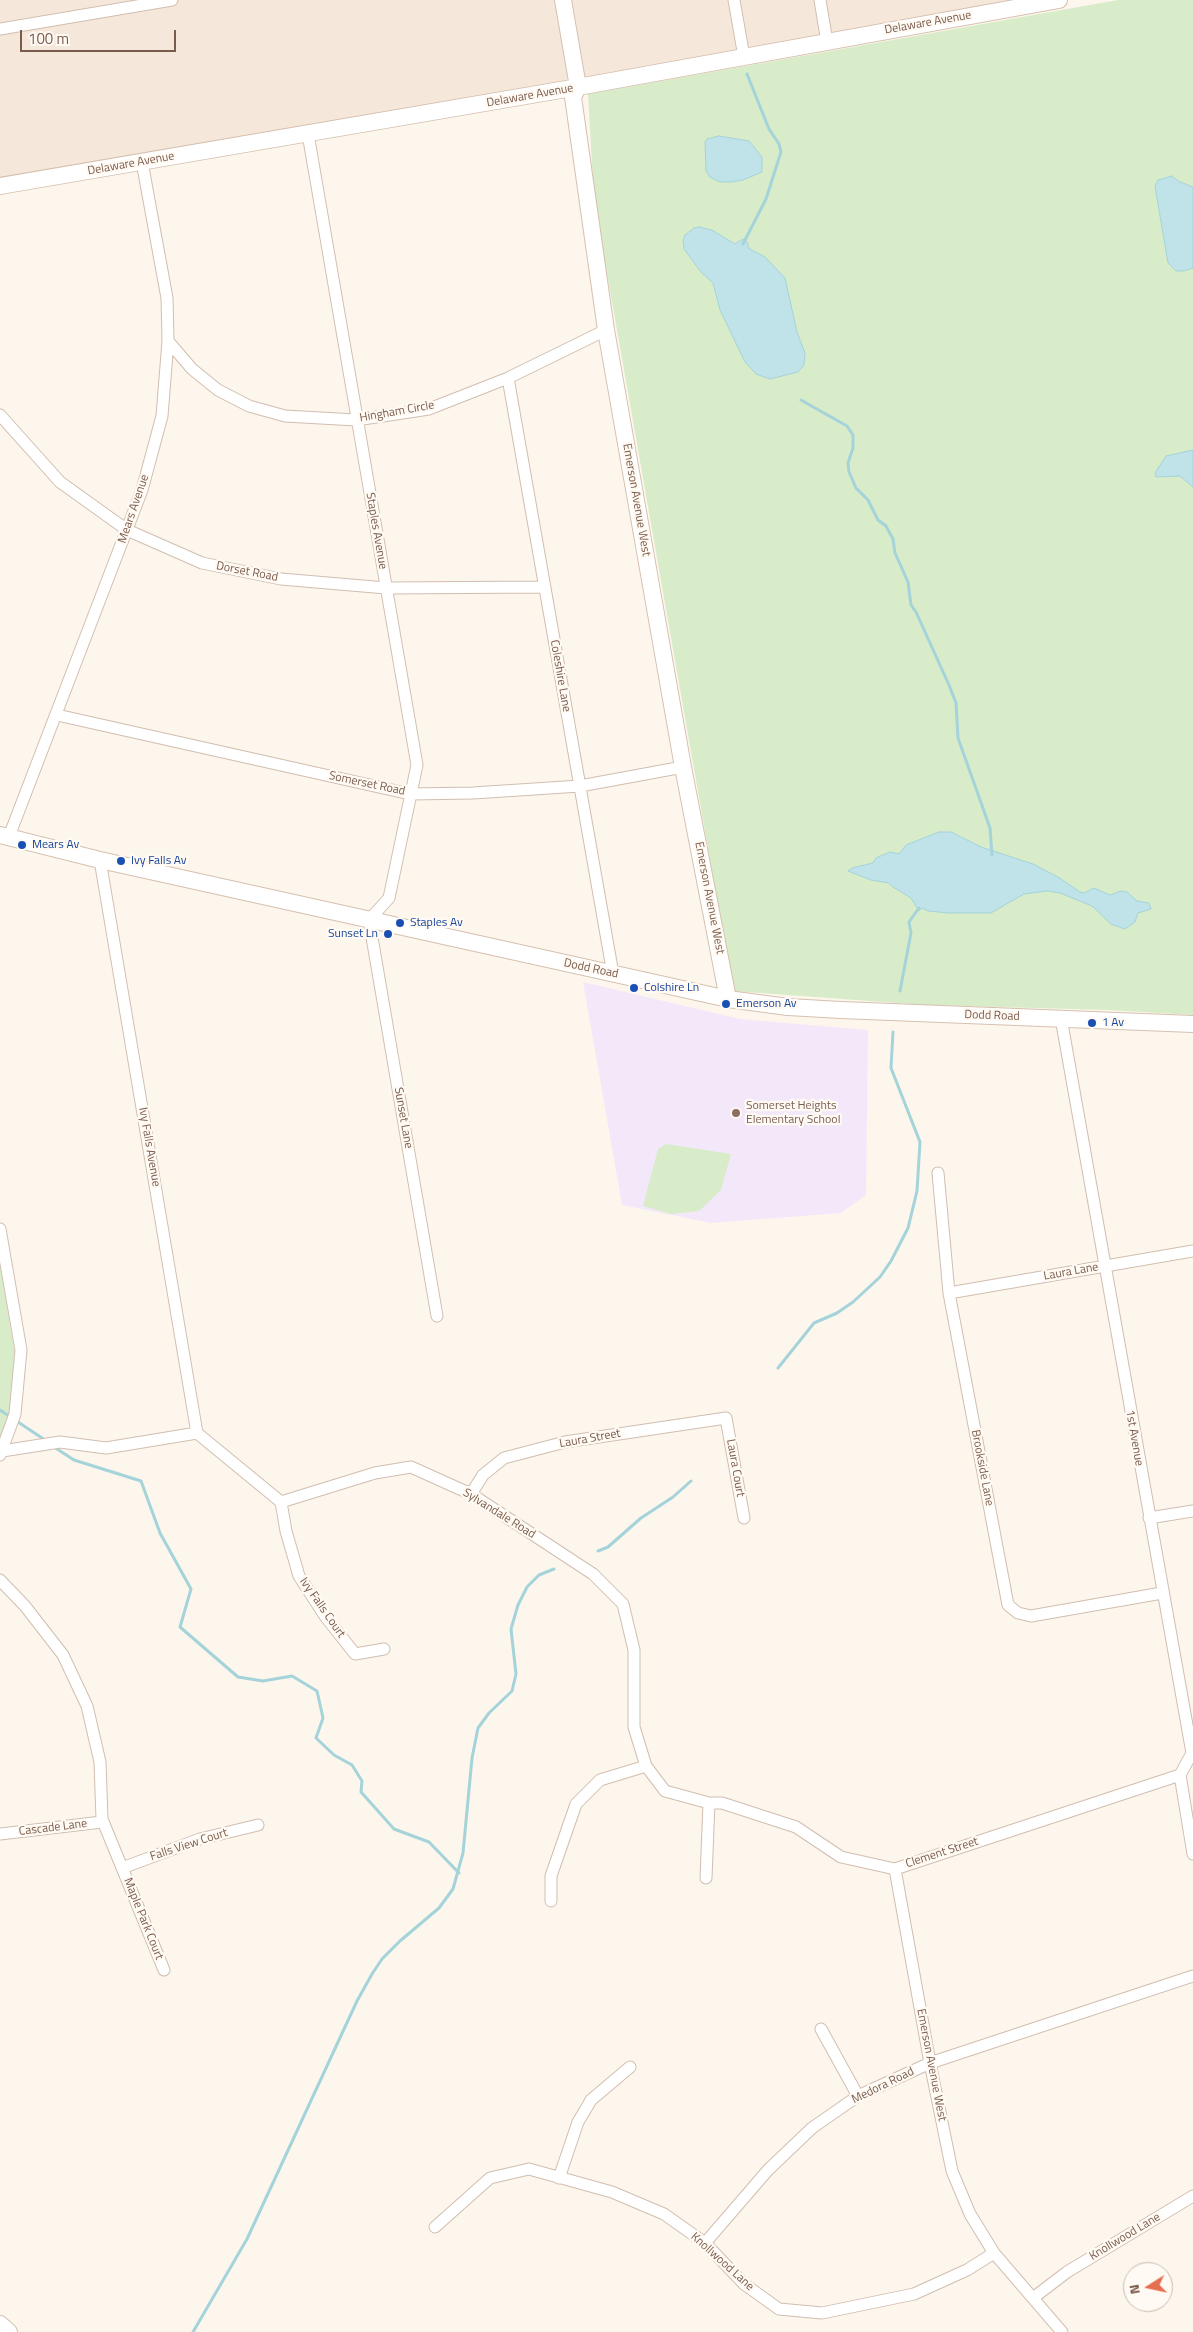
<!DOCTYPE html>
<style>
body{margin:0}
#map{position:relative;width:1193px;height:2332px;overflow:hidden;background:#fdf6ec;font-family:"Titillium Web",sans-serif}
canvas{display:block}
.north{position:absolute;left:1123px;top:2262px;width:50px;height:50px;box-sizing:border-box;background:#fffaf3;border:1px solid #cabbb1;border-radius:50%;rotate:260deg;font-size:14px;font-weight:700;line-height:20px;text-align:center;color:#7a5c4d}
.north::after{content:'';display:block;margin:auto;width:18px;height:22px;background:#e76f51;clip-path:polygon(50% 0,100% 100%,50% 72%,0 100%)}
.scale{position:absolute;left:20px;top:30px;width:156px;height:22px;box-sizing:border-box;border:2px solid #7a5c4d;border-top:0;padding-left:6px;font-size:15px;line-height:18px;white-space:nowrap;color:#7a5c4d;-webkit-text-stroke:4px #fffaf3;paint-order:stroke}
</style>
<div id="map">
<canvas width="1193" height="2332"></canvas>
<div class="north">N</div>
<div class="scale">100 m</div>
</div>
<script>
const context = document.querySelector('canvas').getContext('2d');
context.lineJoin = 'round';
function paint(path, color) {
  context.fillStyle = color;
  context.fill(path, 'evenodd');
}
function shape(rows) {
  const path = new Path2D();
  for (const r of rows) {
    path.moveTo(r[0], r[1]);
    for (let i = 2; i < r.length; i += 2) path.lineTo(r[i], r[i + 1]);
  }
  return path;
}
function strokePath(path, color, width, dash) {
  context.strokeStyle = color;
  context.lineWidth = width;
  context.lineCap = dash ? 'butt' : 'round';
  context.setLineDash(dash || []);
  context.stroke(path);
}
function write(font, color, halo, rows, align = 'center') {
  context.font = font + ' "Titillium Web",sans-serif';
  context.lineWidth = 4.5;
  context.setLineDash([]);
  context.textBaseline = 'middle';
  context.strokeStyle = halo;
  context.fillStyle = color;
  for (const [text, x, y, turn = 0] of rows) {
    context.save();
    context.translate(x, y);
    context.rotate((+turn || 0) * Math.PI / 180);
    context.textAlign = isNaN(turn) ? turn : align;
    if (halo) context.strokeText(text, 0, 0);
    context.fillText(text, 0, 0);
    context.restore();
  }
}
const residential = shape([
 [0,0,558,0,571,80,0,179],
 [571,0,1021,0,584,78]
]);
const education = shape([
 [583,982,740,1019,868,1030,866,1195,841,1213,711,1223,622,1205]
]);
const green = shape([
 [1118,0,1193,0,1193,1015,1107,1010,924,1005,733,991,594,199,588,94],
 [666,1144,731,1154,721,1190,699,1211,671,1214,643,1206,658,1149],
 [0,1266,17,1365,14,1406,0,1440]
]);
const water = shape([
 [719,136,749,141,762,157,762,172,743,180,732,182,720,182,710,177,706,171,705,142,707,139,719,136],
 [1172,176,1178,181,1193,187,1193,268,1184,271,1176,271,1168,263,1155,186,1158,180,1172,176],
 [699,227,712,230,735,244,743,239,748,243,748,248,765,257,785,278,797,332,805,353,804,365,798,372,770,379,756,374,745,362,720,310,713,283,701,272,684,249,683,240,685,235,694,228,699,227],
 [1193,450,1193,487,1180,476,1156,477,1155,473,1166,456,1193,450],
 [939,832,951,832,981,847,1033,864,1058,877,1080,892,1084,893,1094,888,1110,895,1121,891,1127,892,1137,901,1149,903,1151,909,1138,913,1135,922,1125,929,1111,924,1092,906,1060,893,1047,891,1024,894,991,913,949,913,928,911,922,908,919,911,911,898,893,887,889,883,871,880,848,871,852,868,873,863,876,858,890,852,899,854,906,845,939,832]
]);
const stream = shape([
 [743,244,766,199,781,152,779,144,769,129,747,74],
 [801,400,847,426,853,435,853,448,848,463,849,472,856,488,868,500,878,520,886,526,893,539,895,553,908,582,911,605,916,612,949,685,956,703,958,738,990,828,992,855],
 [900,991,911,933,909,922,919,908],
 [778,1368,814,1323,837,1313,853,1302,880,1277,891,1261,908,1228,917,1191,920,1142,891,1068,893,1032],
 [0,1410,45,1440],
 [54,1447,74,1460,141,1481,160,1533,191,1589,180,1627,238,1677,263,1681,292,1676,317,1691,323,1718,316,1738,334,1755,352,1765,362,1781,361,1792,394,1829,429,1842,459,1873],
 [598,1551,608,1547,641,1518,673,1497,691,1481],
 [193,2332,247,2239,357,2001,372,1974,382,1959,400,1941,439,1908,453,1889,463,1853,472,1758,478,1728,489,1713,512,1691,516,1674,511,1629,518,1605,527,1587,539,1575,554,1569]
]);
const street = shape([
 [734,0,744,57],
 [820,0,827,42],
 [0,29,172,0],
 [308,134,417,765,389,898,369,920,437,1316],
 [168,341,192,369,218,390,249,406,285,416,356,420,429,409,508,378,606,330],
 [508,378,613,974],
 [0,415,60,482,127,530,202,563,281,579,386,588,545,587],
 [57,715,410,794,473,793,580,786,683,767],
 [8,839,142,490,162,416,168,341,167,298,142,162],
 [100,860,197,1433],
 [1061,1018,1192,1753,1180,1775,1193,1854],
 [938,1173,949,1293,1008,1605,1018,1613,1031,1616,1162,1593],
 [0,1229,21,1350,15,1414,0,1455],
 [949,1293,1193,1251],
 [2,1451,60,1442,106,1448,197,1433,281,1502],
 [471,1494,483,1475,504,1458,565,1442,726,1418,744,1518],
 [281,1502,375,1473,411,1467,471,1494,593,1574,623,1604,634,1650,634,1727,646,1766,665,1791,709,1803,722,1803,796,1827,841,1857,895,1869,1180,1775],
 [281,1502,286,1531,299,1576,325,1616,355,1654,384,1649],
 [1149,1518,1193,1511],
 [0,1580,25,1606,63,1655,87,1706,100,1762,102,1819,164,1970],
 [0,1834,102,1822,102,1819],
 [122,1868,200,1839,258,1825],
 [895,1869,930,2063,952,2171,970,2214,994,2253,1062,2332],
 [706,1878,709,1803],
 [551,1901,551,1876,576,1804,600,1780,646,1766],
 [821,2029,858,2096],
 [559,2178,578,2122,587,2107,591,2100,630,2067],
 [435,2227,490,2178,529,2169,612,2192,664,2214,705,2243,744,2284,779,2309,822,2313,914,2294,967,2270,994,2253],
 [705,2243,768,2170,812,2128,858,2096,930,2063,1193,1976],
 [1033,2298,1067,2272,1193,2196]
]);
const secondary = shape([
 [563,0,578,87,573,97,606,330,683,767,728,999],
 [0,186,578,87,1059,0],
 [0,835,100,860,728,999,788,1007,841,1010,1193,1024],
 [0,2324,9,2332]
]);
const markers = [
 [22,845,5,"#1a4fb4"],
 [121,861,5,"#1a4fb4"],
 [400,923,5,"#1a4fb4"],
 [388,934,5,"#1a4fb4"],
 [634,988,5,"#1a4fb4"],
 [726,1004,5,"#1a4fb4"],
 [1092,1023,5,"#1a4fb4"],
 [736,1113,5,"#8d6e63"]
];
const streetNames = [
 ["Delaware Avenue",928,23,-10],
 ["Delaware Avenue",530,96,-10],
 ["Delaware Avenue",131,164,-10],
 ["Hingham Circle",397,412,-10],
 ["Emerson Avenue West",636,500,80],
 ["Mears Avenue",134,509,-71],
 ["Staples Avenue",376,531,80],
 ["Dorset Road",247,572,11],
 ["Coleshire Lane",560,676,80],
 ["Somerset Road",367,784,12],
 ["Emerson Avenue West",709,898,79],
 ["Dodd Road",591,969,12],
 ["Dodd Road",992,1016,2],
 ["Sunset Lane",403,1118,80],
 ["Ivy Falls Avenue",149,1147,80],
 ["Laura Lane",1071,1272,-10],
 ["1st Avenue",1134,1438,80],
 ["Laura Street",590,1439,-10],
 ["Laura Court",735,1468,80],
 ["Brookside Lane",982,1468,79],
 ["Sylvandale Road",499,1514,32],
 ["Ivy Falls Court",322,1608,55],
 ["Cascade Lane",53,1828,-7],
 ["Falls View Court",189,1845,-18],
 ["Clement Street",942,1853,-18],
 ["Maple Park Court",143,1919,68],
 ["Emerson Avenue West",931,2065,79],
 ["Medora Road",883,2086,-26],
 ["Knollwood Lane",1125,2237,-31],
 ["Knollwood Lane",722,2262,42]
];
const transitNames = [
 ["Mears Av",32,845],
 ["Ivy Falls Av",131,861],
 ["Staples Av",410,923],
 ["Sunset Ln",378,934,"right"],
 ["Colshire Ln",644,988],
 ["Emerson Av",736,1004],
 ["1 Av",1102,1023]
];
const educationNames = [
 ["Somerset Heights",746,1106],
 ["Elementary School",746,1120]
];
paint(residential, '#f5e8da');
paint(education, '#f3e8fa');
paint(green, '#d8ecc9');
paint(water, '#bfe3e8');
strokePath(water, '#a5d3da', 1);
strokePath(stream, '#a5d3da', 3);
strokePath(street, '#d1beb0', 13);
strokePath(secondary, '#d6c0b0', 18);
strokePath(street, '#fff', 11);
strokePath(secondary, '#fff', 16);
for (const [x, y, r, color] of markers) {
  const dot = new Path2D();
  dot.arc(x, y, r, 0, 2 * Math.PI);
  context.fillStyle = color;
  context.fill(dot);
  strokePath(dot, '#fffaf3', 2);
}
write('12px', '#7a5c4d', '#fffaf3', streetNames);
write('12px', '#164399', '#fffaf3', transitNames, 'left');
write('12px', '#785e54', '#fffaf3', educationNames, 'left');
</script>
